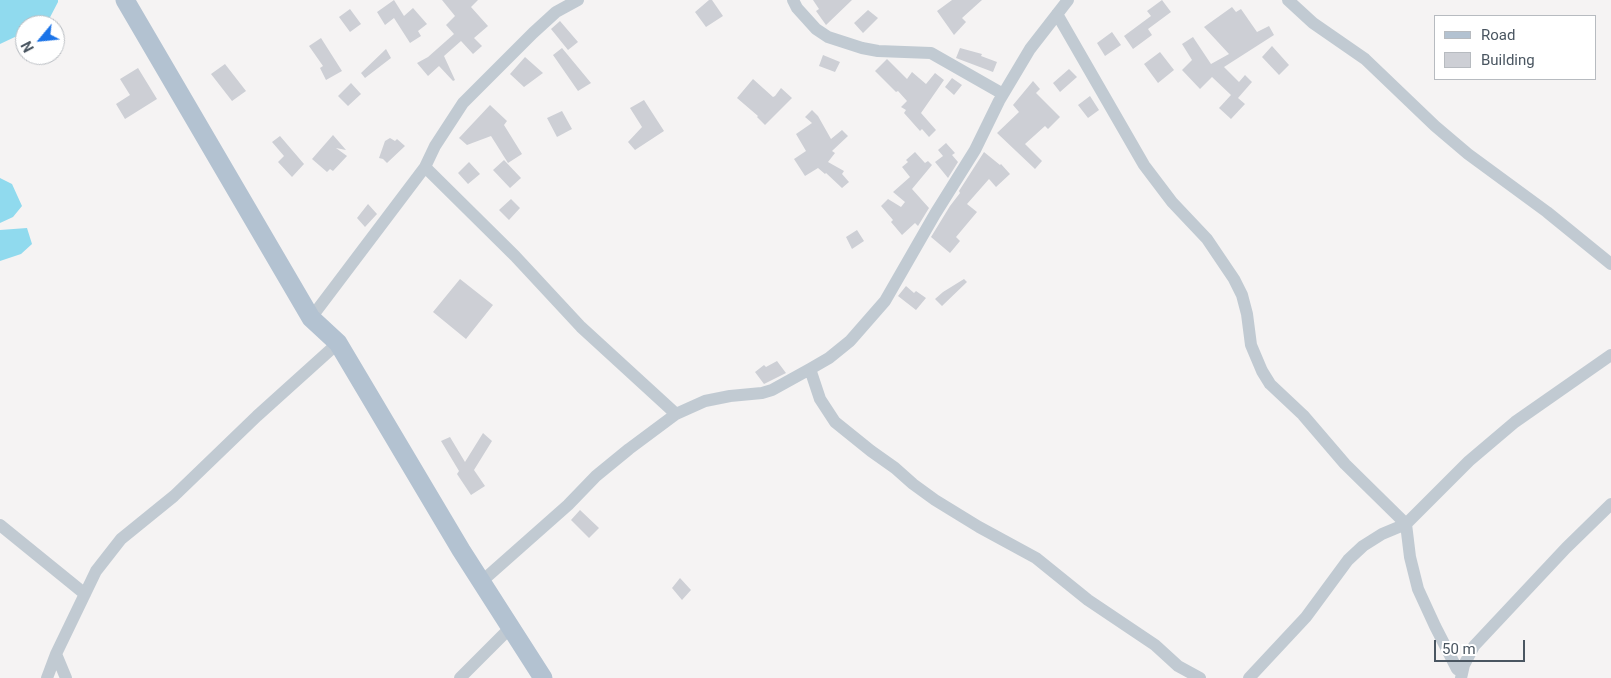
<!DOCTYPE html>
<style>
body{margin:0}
#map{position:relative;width:1611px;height:678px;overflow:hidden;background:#f5f3f3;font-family:Roboto,sans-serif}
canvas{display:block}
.legend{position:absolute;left:1434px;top:15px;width:162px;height:65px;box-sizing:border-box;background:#fff;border:1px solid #b7bbc0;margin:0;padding:6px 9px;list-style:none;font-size:15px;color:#4a5661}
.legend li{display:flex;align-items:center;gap:10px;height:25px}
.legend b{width:25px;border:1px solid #b7bbc0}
.north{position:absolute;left:15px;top:15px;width:50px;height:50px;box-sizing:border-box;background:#fff;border:1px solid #b7bbc0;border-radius:50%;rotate:242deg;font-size:14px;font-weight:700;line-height:20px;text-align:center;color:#4a5661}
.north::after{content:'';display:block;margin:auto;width:18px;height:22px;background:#1a73e8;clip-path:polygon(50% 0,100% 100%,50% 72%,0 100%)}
.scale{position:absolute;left:1434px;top:640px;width:91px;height:22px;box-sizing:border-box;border:2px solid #4a5661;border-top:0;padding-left:6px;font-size:15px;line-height:18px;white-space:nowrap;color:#4a5661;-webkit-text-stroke:4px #fff;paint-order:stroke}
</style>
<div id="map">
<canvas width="1611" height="678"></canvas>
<ul class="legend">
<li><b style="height:6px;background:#b3c2d1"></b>Road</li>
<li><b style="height:14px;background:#cdcfd5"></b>Building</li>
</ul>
<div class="north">N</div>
<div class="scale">50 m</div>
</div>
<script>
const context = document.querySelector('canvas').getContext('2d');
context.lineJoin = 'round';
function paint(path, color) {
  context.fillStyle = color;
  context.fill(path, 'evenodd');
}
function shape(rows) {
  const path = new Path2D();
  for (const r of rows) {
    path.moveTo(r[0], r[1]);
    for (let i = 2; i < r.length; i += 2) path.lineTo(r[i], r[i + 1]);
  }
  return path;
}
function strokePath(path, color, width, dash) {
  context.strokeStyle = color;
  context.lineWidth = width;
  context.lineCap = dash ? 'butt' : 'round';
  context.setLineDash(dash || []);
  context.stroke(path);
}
const water = shape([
 [0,0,58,0,58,2,46,25,25,25,25,36,17,36,0,44],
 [0,178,12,184,22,206,13,217,0,223],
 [27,228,32,244,21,254,0,261,0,230]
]);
const building = shape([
 [394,0,404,16,413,8,427,24,418,31,421,36,410,43,394,18,385,25,377,12],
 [442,0,478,0,471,7,488,26,474,38,482,46,473,54,461,41,444,56,455,80,453,81,439,66,428,76,417,63,428,57,454,34,446,25,455,16],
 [709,0,712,0,723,16,706,27,695,12],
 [813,0,852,0,826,25,816,11,819,9],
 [952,0,982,0,962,18,966,22,954,35,937,11],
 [1162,0,1171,12,1148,29,1152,35,1133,49,1124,36,1151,16,1147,11],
 [1232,7,1236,12,1241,9,1257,32,1269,26,1274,35,1224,67,1239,82,1245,75,1252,82,1238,98,1245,104,1231,119,1219,108,1231,95,1212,77,1200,89,1182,70,1192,60,1182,44,1193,37,1211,64,1229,54,1204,27],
 [350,9,361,24,350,32,339,17],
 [868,10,878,18,863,33,854,23],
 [560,21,578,42,568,50,551,29],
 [1112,32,1121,45,1105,56,1097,43],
 [321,38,342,71,326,80,320,68,323,66,309,46],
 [1272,46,1289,65,1279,75,1262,57],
 [562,48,591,83,578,91,553,55],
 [960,48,982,54,981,56,997,62,993,72,956,58],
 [386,49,391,58,365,78,361,73],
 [1160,52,1174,70,1158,83,1144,64],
 [823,55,840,62,835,72,819,66],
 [525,57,543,73,524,87,510,74],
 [887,59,907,79,912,72,926,84,935,73,944,80,921,113,936,130,929,137,922,129,920,131,904,113,906,110,901,107,907,101,898,91,896,92,875,71],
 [225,64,246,91,232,101,211,74],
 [138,68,157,99,125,119,116,104,130,95,120,79],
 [1069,69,1077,77,1060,92,1053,83],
 [952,78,962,85,954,95,945,87],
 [753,79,773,97,775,96,781,88,792,98,765,125,757,117,758,116,737,98],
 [1033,81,1040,89,1036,93,1060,117,1048,129,1045,126,1025,144,1042,161,1035,169,997,133,1019,112,1013,105],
 [351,83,361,94,348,106,338,96],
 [1090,96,1099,110,1088,118,1078,105],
 [644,100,664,131,635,150,628,142,642,127,630,108],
 [490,105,507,121,504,125,522,154,508,163,491,136,467,145,459,138],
 [812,110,818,116,831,139,842,130,848,136,832,151,835,153,828,162,844,171,842,174,849,182,842,188,826,173,825,174,818,168,805,176,794,159,806,151,796,134,812,123,805,117],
 [562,111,572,129,557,137,547,118],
 [333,135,346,150,336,148,347,156,333,171,330,169,327,172,312,159],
 [280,136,304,164,292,177,278,162,284,156,272,142],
 [390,138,395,141,397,139,405,146,387,163,383,159,379,158,385,141],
 [946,143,955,153,952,155,958,162,948,178,935,162,943,156,938,150],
 [915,152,925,163,928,161,932,165,912,189,929,208,918,226,915,223,902,235,891,222,893,220,881,206,888,199,901,207,905,202,893,192,910,177,902,167,908,162,906,160],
 [984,152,1000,165,1001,164,1010,174,996,187,989,179,967,204,977,212,956,237,960,241,950,253,931,237,950,206,960,193,959,191],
 [504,160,521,178,510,188,493,170],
 [469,162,480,174,468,184,458,173],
 [511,199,520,208,509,220,499,210],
 [368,204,377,214,365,227,357,218],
 [857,230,864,241,852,249,846,237],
 [460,279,493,305,466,339,433,312],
 [964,279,967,282,942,306,935,299,943,292],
 [906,286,914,293,916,291,926,298,916,310,898,296],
 [777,361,786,373,764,384,755,372,764,365,766,367],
 [483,433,492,441,474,470,485,486,471,495,457,474,459,471,441,441,450,437,465,462],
 [580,510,599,528,589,538,571,520],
 [680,578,691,590,682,600,672,588]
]);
const minor = shape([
 [793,0,797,8,816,29,828,37,862,48,878,51,931,53,1003,94],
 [1288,0,1313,23,1365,59,1435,126,1468,154,1547,212,1611,264],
 [1057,14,1144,165,1172,202,1207,239,1234,279,1242,295,1247,314,1251,345,1262,371,1270,384,1303,415,1345,464,1406,524,1410,557,1418,589,1435,626,1457,669,1462,672],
 [425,167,515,256,581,327,676,414],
 [311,318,425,167,435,146,463,103,533,33,556,12,578,0],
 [810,369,820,399,835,422,871,451,895,468,913,484,935,500,979,527,1036,558,1088,600,1155,645,1178,666,1200,678],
 [0,525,85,594],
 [481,582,568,505,596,476,629,449,676,414,705,401,730,396,762,393,772,390,810,369,829,358,850,341,885,301,935,214,975,150,999,101,1030,49,1068,0],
 [56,654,66,678],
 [47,678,56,654,96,571,121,539,174,496,257,416,338,343],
 [460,678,511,627],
 [1249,678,1306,617,1348,560,1363,546,1382,534,1406,524,1469,461,1515,422,1611,355],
 [1461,678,1464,665,1474,646,1566,548,1611,504]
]);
const primary = shape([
 [125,0,311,318,338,343,461,550,543,678]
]);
paint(water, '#90daee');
paint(building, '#cdcfd5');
strokePath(minor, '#c1cad2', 12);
strokePath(primary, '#b3c2d1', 19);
</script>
